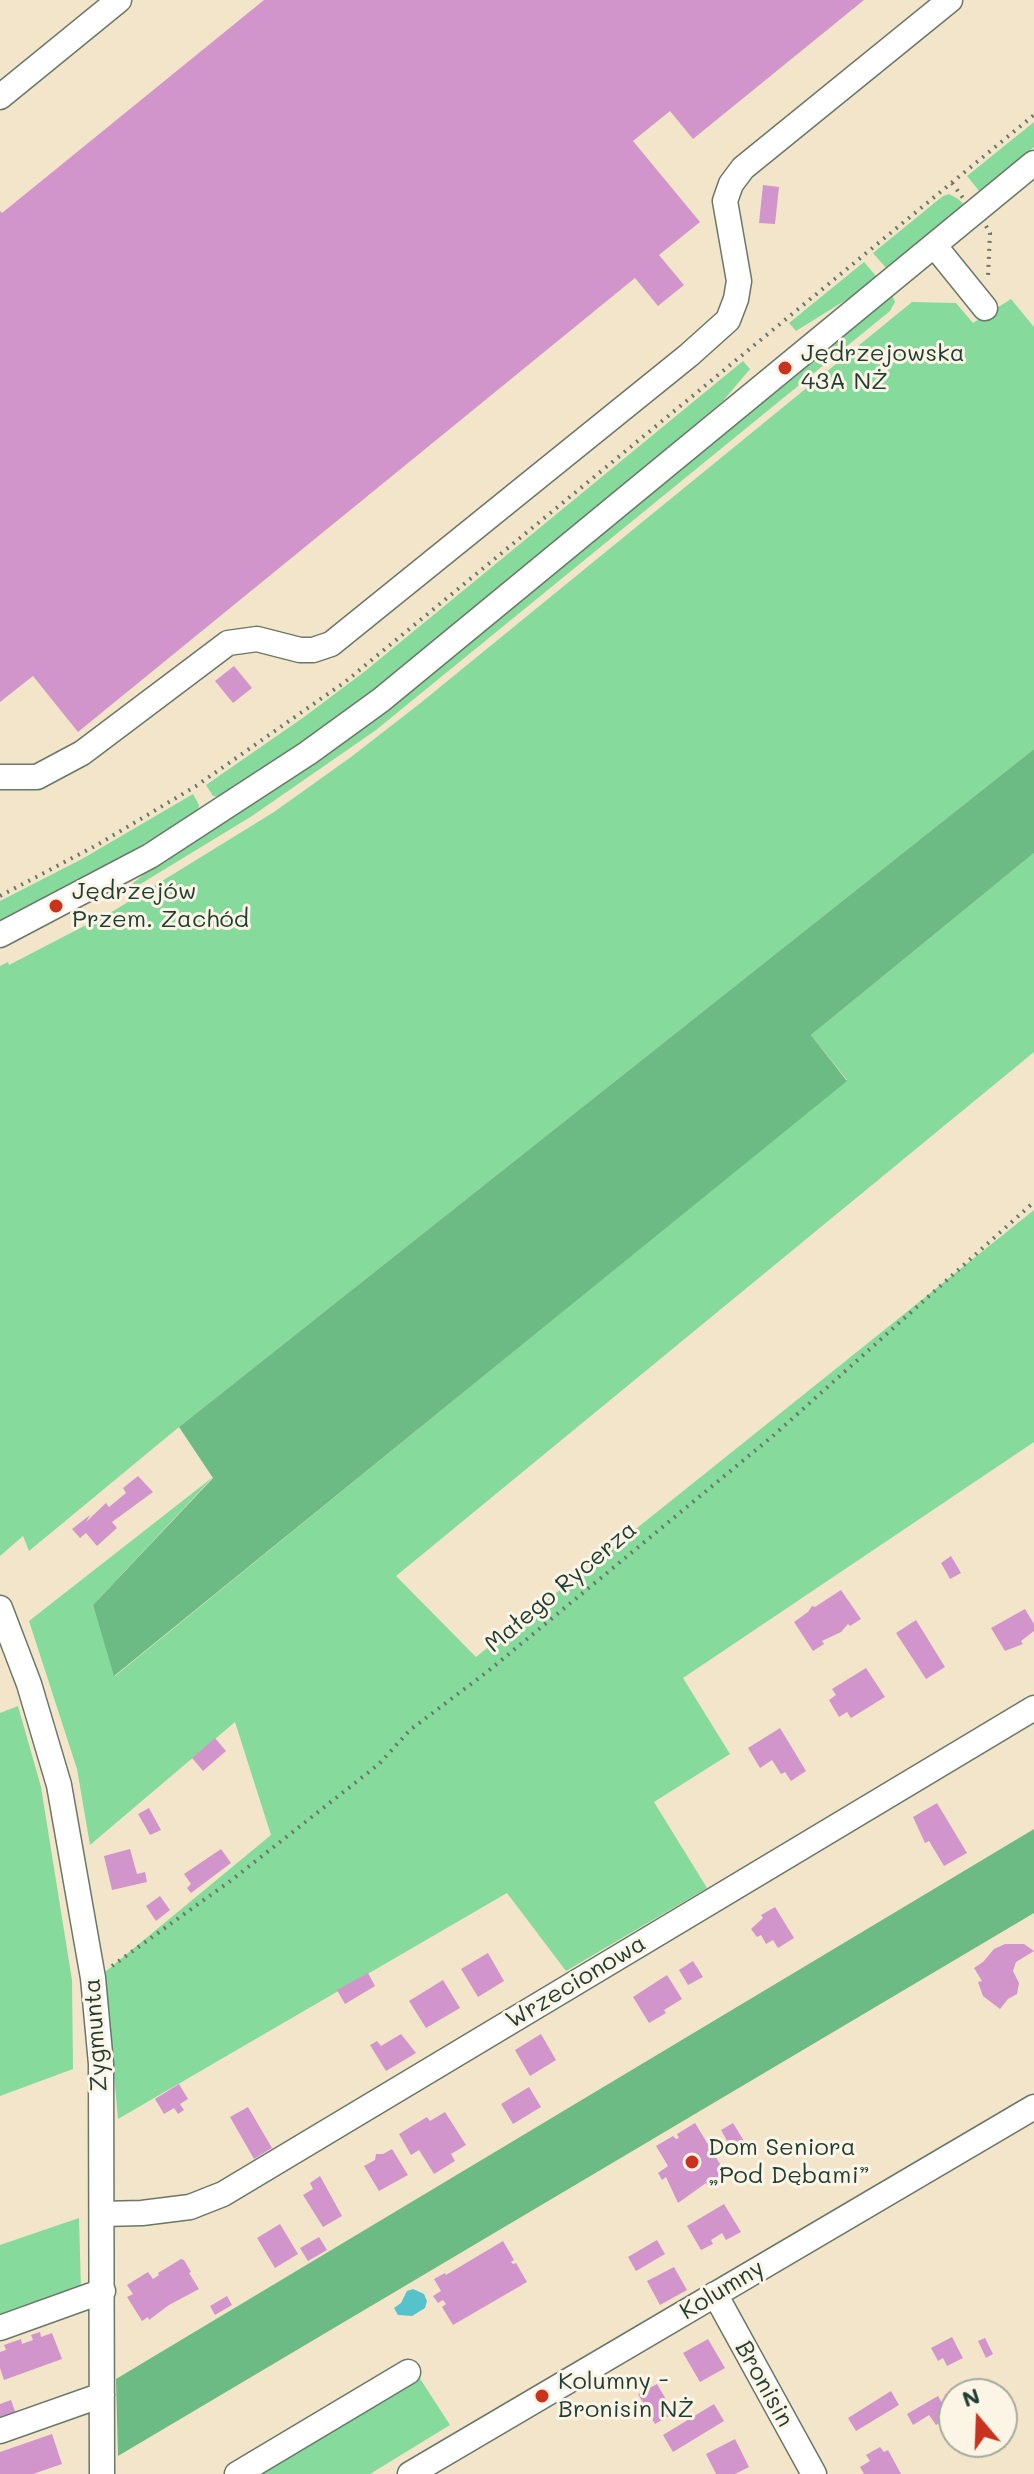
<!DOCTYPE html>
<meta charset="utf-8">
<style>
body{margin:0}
#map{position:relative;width:1034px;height:2474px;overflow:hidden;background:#f3e5c9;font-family:Mali,sans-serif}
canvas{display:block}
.north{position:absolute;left:938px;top:2378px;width:80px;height:80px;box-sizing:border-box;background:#fcf5e5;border:2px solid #a4ab9e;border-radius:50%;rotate:341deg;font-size:22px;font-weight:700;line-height:32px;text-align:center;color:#1f3d34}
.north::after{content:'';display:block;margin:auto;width:28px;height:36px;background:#c8321e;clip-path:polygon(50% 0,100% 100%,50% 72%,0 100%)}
</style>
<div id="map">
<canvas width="1034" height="2474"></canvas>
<div class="north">N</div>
</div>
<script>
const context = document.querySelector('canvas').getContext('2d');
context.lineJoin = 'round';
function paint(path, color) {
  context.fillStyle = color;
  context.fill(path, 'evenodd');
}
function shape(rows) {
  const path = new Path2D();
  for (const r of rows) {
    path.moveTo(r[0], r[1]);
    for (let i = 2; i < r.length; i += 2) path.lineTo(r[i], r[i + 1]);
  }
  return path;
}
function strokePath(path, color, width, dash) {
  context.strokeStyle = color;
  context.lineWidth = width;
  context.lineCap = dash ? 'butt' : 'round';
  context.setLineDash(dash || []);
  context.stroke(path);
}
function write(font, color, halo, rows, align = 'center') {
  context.font = font + ' Mali,sans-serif';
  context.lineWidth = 6;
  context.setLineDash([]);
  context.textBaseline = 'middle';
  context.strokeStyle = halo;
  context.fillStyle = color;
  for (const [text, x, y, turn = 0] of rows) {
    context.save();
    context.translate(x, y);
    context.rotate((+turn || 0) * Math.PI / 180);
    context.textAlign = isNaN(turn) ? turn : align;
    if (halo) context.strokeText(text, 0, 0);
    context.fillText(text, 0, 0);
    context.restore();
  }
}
const green = shape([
 [1034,122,1034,147,980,192,967,176],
 [949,194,958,199,965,205,887,269,873,253,943,196],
 [864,262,877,277,862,290,796,331,789,323],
 [892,295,895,302,890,311,376,730,252,816,111,902,150,869,287,782,394,704],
 [1011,299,1034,327,1034,749,179,1427,29,1551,23,1536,0,1556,0,966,8,962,9,965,115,910,274,812,351,757,418,705,912,302,956,303,973,323],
 [743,361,750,369,723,401,566,533,385,681,312,735,220,797,213,796,206,785,304,717,364,672],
 [193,794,199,805,198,812,121,857,0,921,0,901,82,859],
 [1034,853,1034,1052,396,1576,476,1657,1034,1210,1034,1442,683,1678,730,1754,654,1802,707,1888,566,1971,507,1893,118,2119,105,1972,271,1835,235,1722,90,1845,77,1769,29,1621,213,1477,93,1605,115,1676,847,1080,811,1035],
 [18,1706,41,1787,72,1980,73,2069,0,2096,0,1713],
 [79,2218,81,2290,0,2319,0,2245],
 [417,2374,450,2425,370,2474,248,2474]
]);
const forest = shape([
 [1034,749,1034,853,811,1035,847,1081,114,1676,93,1605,213,1478,179,1427],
 [1034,1829,1034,1913,118,2456,116,2379]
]);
const water = shape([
 [413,2289,424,2294,427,2301,425,2308,412,2316,398,2315,394,2308,401,2303,407,2291]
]);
const building = shape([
 [264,0,864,0,693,139,670,111,633,141,700,222,659,255,684,285,658,306,635,278,78,732,33,676,0,702,0,211,2,213],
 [763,185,779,187,775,224,759,223],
 [234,666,252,688,233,703,215,681],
 [138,1476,153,1492,112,1522,117,1528,97,1546,86,1533,80,1538,72,1529,90,1515,86,1522,106,1503,109,1507,126,1493,123,1488],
 [951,1556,961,1573,950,1579,941,1563],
 [841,1590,861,1619,850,1626,848,1624,841,1632,822,1641,824,1644,813,1651,794,1622,808,1612,812,1606,815,1607],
 [1025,1609,1034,1624,1034,1631,1021,1641,1023,1644,1005,1651,991,1628],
 [916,1620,945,1667,926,1679,896,1633],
 [866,1668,885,1697,851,1718,847,1712,839,1717,829,1700,836,1695,832,1689],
 [780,1728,806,1771,791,1781,785,1772,781,1774,772,1760,760,1768,748,1748],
 [215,1738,226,1751,203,1771,192,1758],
 [937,1803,967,1853,944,1866,929,1841,925,1843,913,1817],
 [149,1808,161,1830,150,1835,138,1814],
 [130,1849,137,1874,145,1872,147,1882,112,1890,104,1856],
 [221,1849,231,1863,191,1893,187,1888,191,1884,184,1874],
 [160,1896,170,1910,156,1921,146,1906],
 [775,1907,794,1938,778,1948,773,1940,766,1944,761,1935,757,1937,751,1929,763,1918,761,1915],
 [1005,1944,1024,1944,1034,1951,1016,1962,1013,1971,1019,1983,1017,1994,1008,1999,1000,2009,983,1996,978,1982,982,1981,974,1968,983,1962,994,1949],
 [488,1953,504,1981,478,1997,461,1969],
 [693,1961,703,1977,688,1985,679,1970],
 [368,1973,375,1986,345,2004,337,1990],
 [667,1975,682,1999,664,2010,666,2013,649,2023,633,1997],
 [443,1980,460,2008,426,2028,409,2001],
 [401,2034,416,2053,386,2071,370,2045,377,2041,381,2046],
 [541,2034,556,2060,530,2076,515,2050],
 [179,2084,188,2099,180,2104,184,2110,178,2114,174,2108,164,2114,155,2099],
 [529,2087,541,2107,513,2124,501,2104],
 [248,2107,272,2148,254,2159,230,2117],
 [445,2112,466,2145,451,2154,455,2161,434,2174,419,2150,411,2155,399,2134,427,2117,430,2121],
 [695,2123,728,2177,709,2188,706,2183,678,2203,666,2177,662,2180,658,2173,668,2166,656,2146,673,2136,676,2139,679,2138,677,2134],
 [733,2123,744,2141,731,2148,721,2130],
 [392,2149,408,2175,379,2191,364,2166,375,2160,376,2154,383,2154],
 [320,2176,342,2216,323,2227,303,2195,313,2189,310,2183],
 [724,2204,741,2232,726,2240,722,2233,711,2240,713,2244,701,2250,687,2226],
 [280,2224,298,2254,275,2268,257,2238],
 [319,2237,327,2250,308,2261,300,2248],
 [657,2240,665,2254,636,2271,628,2257],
 [503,2241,514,2260,511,2262,513,2264,516,2263,527,2282,453,2325,442,2307,446,2304,443,2300,438,2303,433,2296,441,2291,434,2279,445,2273,446,2275],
 [181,2259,184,2260,191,2272,189,2273,199,2289,169,2305,149,2320,148,2317,142,2321,127,2297,133,2294,127,2285,148,2272,153,2279,159,2275,158,2273],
 [674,2267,687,2290,660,2305,647,2281],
 [227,2296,232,2305,215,2315,210,2306],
 [40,2332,41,2337,52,2333,62,2359,4,2380,0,2368,0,2352,6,2350,4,2345,21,2339,22,2344,33,2340,31,2335],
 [952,2337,963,2358,947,2366,943,2358,938,2361,931,2348],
 [985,2338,993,2354,986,2358,978,2341],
 [708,2339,725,2368,700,2382,683,2353],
 [657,2384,674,2413,655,2424,638,2394],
 [891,2391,899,2405,856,2431,848,2418],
 [938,2396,950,2416,936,2425,929,2415,913,2425,907,2414],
 [11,2400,17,2417,0,2422,0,2404],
 [714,2404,724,2421,673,2452,663,2435],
 [52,2434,62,2464,33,2474,0,2474,0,2452],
 [735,2439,749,2467,735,2474,716,2474,706,2454],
 [880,2447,884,2452,888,2450,901,2474,864,2474,860,2467,870,2461,866,2455]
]);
const path = shape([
 [952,183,963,198],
 [986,226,990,233,988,276],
 [0,896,97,845,196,786,345,682,1034,115],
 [112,1966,233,1879,379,1764,410,1730,487,1672,774,1435,1034,1202]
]);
const minor = shape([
 [0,97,119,0],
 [934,245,985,308],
 [0,777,37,777,82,753,228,643,257,639,300,650,313,650,331,644,689,355,728,320,736,299,739,281,725,201,731,184,743,168,950,0],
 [0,935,150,856,308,753,381,700,1034,163],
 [0,1608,29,1684,59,1785,93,1978,101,2064,102,2474],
 [103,2214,142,2213,190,2207,223,2194,1034,1708],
 [715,2294,814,2474],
 [0,2328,103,2291],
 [0,2431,102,2395],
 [237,2474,408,2372],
 [410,2474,1034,2107]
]);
const markers = [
 [785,368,8,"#c8321e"],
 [56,906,8,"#c8321e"],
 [692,2162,8,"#c8321e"],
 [542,2396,8,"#c8321e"]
];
const poiNames = [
 ["Jędrzejowska",801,354],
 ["43A NŻ",801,382],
 ["Jędrzejów",72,892],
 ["Przem. Zachód",72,920],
 ["Dom Seniora",708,2148],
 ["„Pod Dębami”",708,2176],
 ["Kolumny -",558,2382],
 ["Bronisin NŻ",558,2410]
];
const streetNames = [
 ["Małego Rycerza",561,1587,-40],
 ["Wrzecionowa",576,1982,-31],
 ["Zygmunta",96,2035,-94],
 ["Kolumny",722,2290,-31],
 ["Bronisin",764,2384,61]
];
paint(green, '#86da9c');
paint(forest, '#6cba84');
paint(water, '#55c2cc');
paint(building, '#d195cc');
strokePath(minor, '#697868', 27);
strokePath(path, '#697868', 4, [2, 6]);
strokePath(minor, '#fff', 24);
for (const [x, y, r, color] of markers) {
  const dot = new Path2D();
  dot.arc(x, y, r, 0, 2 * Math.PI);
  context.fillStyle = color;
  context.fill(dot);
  strokePath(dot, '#fcf5e5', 3);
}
write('24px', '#1f3d34', '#fcf5e5', poiNames, 'left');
write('24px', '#1f3d34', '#fcf5e5', streetNames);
</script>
